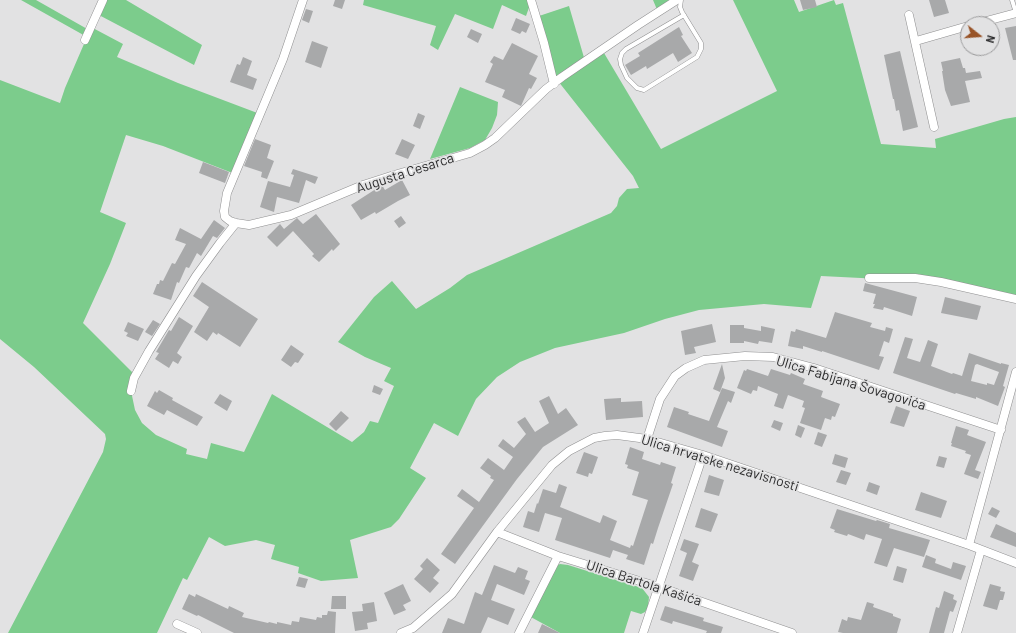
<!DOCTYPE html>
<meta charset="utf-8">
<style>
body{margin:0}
#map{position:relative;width:1016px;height:633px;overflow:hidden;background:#e2e2e3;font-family:Barlow,sans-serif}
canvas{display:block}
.north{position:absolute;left:960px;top:16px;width:40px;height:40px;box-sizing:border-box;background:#e2e2e3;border:1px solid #99999a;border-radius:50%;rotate:107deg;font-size:11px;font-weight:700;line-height:16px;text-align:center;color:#2c2c2d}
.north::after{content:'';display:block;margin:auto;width:14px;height:18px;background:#985327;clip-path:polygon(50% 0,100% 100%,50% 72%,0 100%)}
</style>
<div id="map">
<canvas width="1016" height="633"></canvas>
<div class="north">N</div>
</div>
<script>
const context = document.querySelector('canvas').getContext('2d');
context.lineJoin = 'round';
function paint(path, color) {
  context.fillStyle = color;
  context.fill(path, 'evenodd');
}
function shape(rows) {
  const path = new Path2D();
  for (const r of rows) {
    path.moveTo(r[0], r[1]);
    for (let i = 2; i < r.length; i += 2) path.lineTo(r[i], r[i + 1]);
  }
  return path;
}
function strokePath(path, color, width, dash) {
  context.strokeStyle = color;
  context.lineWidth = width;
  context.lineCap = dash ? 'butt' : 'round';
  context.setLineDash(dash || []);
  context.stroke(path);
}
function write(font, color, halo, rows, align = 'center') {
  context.font = font + ' Barlow,sans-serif';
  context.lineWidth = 3.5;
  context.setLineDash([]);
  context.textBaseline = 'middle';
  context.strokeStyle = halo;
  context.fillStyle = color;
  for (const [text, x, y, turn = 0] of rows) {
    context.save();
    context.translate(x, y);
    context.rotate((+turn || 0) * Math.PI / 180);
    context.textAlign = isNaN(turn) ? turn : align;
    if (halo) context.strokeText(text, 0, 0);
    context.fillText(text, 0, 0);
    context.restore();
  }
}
const green = shape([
 [21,0,36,0,89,30,91,27,123,44,117,57,178,83,260,114,235,174,163,146,126,135,100,212,126,223,110,264,83,323,136,376,131,391,135,410,142,423,156,435,187,449,186,454,207,459,211,443,244,452,272,394,352,442,364,432,370,421,378,423,394,386,384,381,391,368,365,357,338,342,374,297,392,281,416,309,450,288,467,275,611,213,617,206,619,198,627,189,639,188,633,176,558,81,554,84,536,17,569,6,585,61,601,50,604,53,661,149,777,91,733,0,794,0,799,12,834,0,836,5,843,3,881,144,936,148,935,139,1004,119,1016,117,1016,299,941,282,821,276,811,308,764,304,699,310,665,319,624,333,555,348,520,362,497,377,476,399,458,436,434,423,410,468,426,478,399,519,391,527,350,540,358,578,321,581,298,573,299,567,271,559,275,545,256,540,225,546,209,537,187,580,183,578,157,633,8,633,103,452,106,439,105,434,34,367,0,339,0,80,60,103,65,88,87,37],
 [103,0,126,0,202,45,194,65,97,14],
 [364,0,530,0,531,2,526,16,502,5,493,29,455,14,438,50,430,45,436,26,363,5],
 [653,0,677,0,658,12],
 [460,87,498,102,497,115,492,128,485,140,470,148,430,159],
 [560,564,568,565,642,588,649,597,648,607,645,612,641,614,631,611,624,633,560,633,529,616,556,566]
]);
const building = shape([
 [335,0,345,0,342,9,333,6],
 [800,0,815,0,817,7,803,10],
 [929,0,945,0,949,13,934,17],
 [306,9,313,11,309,23,302,20],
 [516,18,530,24,526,33,522,31,520,34,511,30],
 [1016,26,1016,60,1013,60,1005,28],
 [679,27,683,35,681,36,692,53,678,62,673,53,647,69,646,66,631,75,625,65,640,56,638,53],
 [471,29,482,34,478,43,467,37],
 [312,41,328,47,321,68,305,62],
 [512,43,538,56,529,74,537,78,531,89,529,88,521,106,502,97,505,90,485,82,493,64,490,62,494,56,503,60],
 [900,51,918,127,903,131,899,110,896,111,894,99,893,99,884,55],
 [243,57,252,61,247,75,257,79,253,90,230,82,237,64,240,65],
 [960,58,963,68,965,68,966,73,980,71,982,78,965,81,970,102,951,106,945,90,942,71,943,71,941,62],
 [418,113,425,116,420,129,413,126],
 [255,139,271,145,267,158,274,161,267,179,261,177,262,172,244,166],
 [402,139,415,145,408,159,395,154],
 [203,162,229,172,225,183,199,173],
 [293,169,318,177,315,184,306,180,299,203,277,197,274,212,260,207,268,181,290,187,294,175,291,174],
 [402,180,410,195,398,201,376,214,375,212,361,220,351,205,382,185,385,190],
 [316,214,340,244,333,251,332,249,319,262,312,256,314,254,293,231,277,247,267,237,280,224,284,229,297,218,303,224],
 [401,216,406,223,399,228,394,221],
 [214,220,225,228,217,238,213,236,201,256,197,253,189,268,186,267,179,283,177,282,171,300,153,294,157,284,159,284,160,280,163,281,172,263,175,264,186,244,175,240,180,228,201,239],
 [202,282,258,319,240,347,218,333,217,335,213,332,207,341,194,332,209,307,193,296],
 [865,283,917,297,912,316,884,307,883,310,873,308,875,304,873,304,876,294,863,291],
 [945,297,981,306,977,320,941,313],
 [835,312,872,323,870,327,885,331,886,327,893,329,889,343,884,341,879,356,884,357,879,370,822,351,822,352,803,346,803,349,788,346,791,331,795,332,796,329,826,338],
 [179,317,193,326,177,353,182,357,178,364,173,361,169,368,155,359,159,353,156,352,169,330,171,331],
 [153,320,160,324,152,336,145,332],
 [128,322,144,329,138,341,126,336,128,333,124,331],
 [712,324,716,342,694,347,696,353,685,355,681,331],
 [730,325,744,325,744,328,761,331,761,326,775,329,772,343,759,341,758,344,744,341,744,343,730,343],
 [905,337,913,339,907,358,920,362,928,340,938,344,931,366,952,374,953,373,962,376,969,353,1001,364,1001,363,1009,365,1003,386,1005,387,998,406,976,397,976,399,956,393,955,394,893,373],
 [977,364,999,372,994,385,987,383,987,385,971,381,975,365],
 [291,345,304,354,298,363,295,362,291,367,281,360],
 [722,364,725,378,720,392,713,389],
 [747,369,768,376,771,369,790,375,791,373,805,379,803,384,823,391,821,397,840,404,835,417,832,416,831,420,825,418,821,430,800,423,805,408,802,407,804,401,788,395,783,409,774,406,778,394,758,386,757,391,753,390,751,394,737,388,744,370,746,371],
 [374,385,383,389,380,395,372,392],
 [722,388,735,392,731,403,728,401,717,427,728,431,722,447,667,427,674,407,689,412,688,414,709,421],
 [159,390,173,398,172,400,203,417,197,426,167,410,164,415,147,406,155,391,157,393],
 [220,394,232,401,227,411,214,403],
 [549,396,558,414,566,408,578,425,543,447,517,479,455,564,441,554,474,508,457,496,462,489,479,502,494,480,490,478,491,476,480,468,488,458,504,470,513,457,498,446,503,439,514,448,526,434,517,422,525,417,535,432,549,423,539,401],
 [621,398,621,402,642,401,643,417,606,420,604,399],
 [896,406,910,411,904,427,890,423],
 [341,411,349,418,336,431,329,424],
 [774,420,783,423,780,431,771,427],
 [798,425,805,428,801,438,795,435],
 [956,426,969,430,967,435,986,442,975,470,981,472,978,479,964,474,971,455,965,453,966,451,951,446,952,443,951,443],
 [818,432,827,435,822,447,814,444],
 [630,447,644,452,642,459,660,465,661,462,676,467,671,483,673,484,658,528,653,544,651,543,644,565,626,559,628,555,613,550,610,558,555,540,562,518,545,513,539,532,523,527,528,511,534,513,537,503,538,504,543,489,556,493,559,484,567,487,560,507,600,523,603,515,617,521,610,540,630,548,631,545,633,546,648,500,632,495,639,472,627,468,628,465,625,464],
 [584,452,598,457,592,474,589,473,588,477,576,473],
 [835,454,848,458,845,468,832,464],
 [939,456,947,458,944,468,936,466],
 [841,470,851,473,846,485,836,482],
 [709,475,724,480,719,496,704,492],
 [869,482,880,486,877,495,866,491],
 [921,492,947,501,941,518,915,510],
 [992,507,1000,511,996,518,988,514],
 [701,508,718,514,711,532,695,527],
 [837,509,876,521,877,520,890,524,889,528,930,540,924,557,894,548,887,567,874,563,882,539,866,534,864,540,848,534,847,536,834,532,835,530,830,528],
 [996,524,1016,533,1016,547,990,537],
 [684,539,699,544,692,562,699,565,693,581,679,576,687,553,680,550],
 [926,555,936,559,935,563,951,569,953,562,966,566,961,580,922,567],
 [427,558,440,570,433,578,439,583,430,593,414,579,423,569,420,566],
 [494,565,515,573,518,567,528,571,525,579,530,581,524,595,497,584,491,600,515,609,508,625,488,617,481,633,442,633,448,618,464,624,475,592,482,595],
 [897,566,907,569,903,583,893,580],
 [299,577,308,579,305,588,296,586],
 [403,584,411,601,403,605,406,610,394,615,384,593],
 [990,584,1001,587,1000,591,1005,592,1003,600,1000,600,997,610,983,606],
 [944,591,954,595,953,599,957,601,953,612,950,611,944,633,929,633,936,607,939,608],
 [189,594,195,597,196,594,228,609,229,606,244,613,242,617,268,623,269,622,277,624,277,622,291,625,292,621,299,622,300,617,316,620,317,617,322,618,322,615,327,615,328,611,336,612,335,633,234,633,198,615,197,616,182,609],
 [332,596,346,596,346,609,331,609],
 [374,602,377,621,367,623,368,629,355,631,352,612,363,611,362,604],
 [867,602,874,604,873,607,893,614,893,616,901,619,897,633,843,633,838,632,842,619,847,621,848,617,861,620],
 [665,606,704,618,703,621,723,627,721,633,706,633,707,631,673,621,672,624,660,620],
 [542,624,560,633,538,633]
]);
const lane = shape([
 [681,0,680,7,682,12,701,43,701,49,697,57,644,90,637,88,627,78,621,65,620,59,622,53,626,49,684,15],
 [1012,0,1016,13]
]);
const street = shape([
 [303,0,283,59,227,193,224,211,225,217,230,221,236,223,249,225,291,215,363,185,394,175,470,153,485,145,495,138,546,89,562,77,638,25,677,0],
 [531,0,544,43,554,84],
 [909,15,934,127],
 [975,24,1016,13],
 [85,40,103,0],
 [916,41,968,26],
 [869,278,915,278,941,282,1016,299],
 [131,391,134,378,149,351,196,276,220,243,236,223],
 [647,439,660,399,675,376,686,368,704,360,745,356,773,357,814,368,1001,430],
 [497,532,558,556,659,587,792,633],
 [969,545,1016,372],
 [177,624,197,633],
 [401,633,413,628,452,594,497,532,552,465,569,451,594,438,605,436,617,435,647,439,703,455,969,545,1016,563],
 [519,633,558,556],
 [643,633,703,455],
 [957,633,981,550]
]);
const streetNames = [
 ["Augusta Cesarca",405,173,-18],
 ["Ulica Fabijana Šovagovića",851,383,17],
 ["Ulica hrvatske nezavisnosti",720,463,17],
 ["Ulica Bartola Kašića",644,583,18]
];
paint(green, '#7ccc8c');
paint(building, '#a8a9aa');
strokePath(lane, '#909091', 5);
strokePath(street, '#909091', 9);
strokePath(lane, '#fff', 4);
strokePath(street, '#fff', 8);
write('14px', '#2c2c2d', '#e2e2e3', streetNames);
</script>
